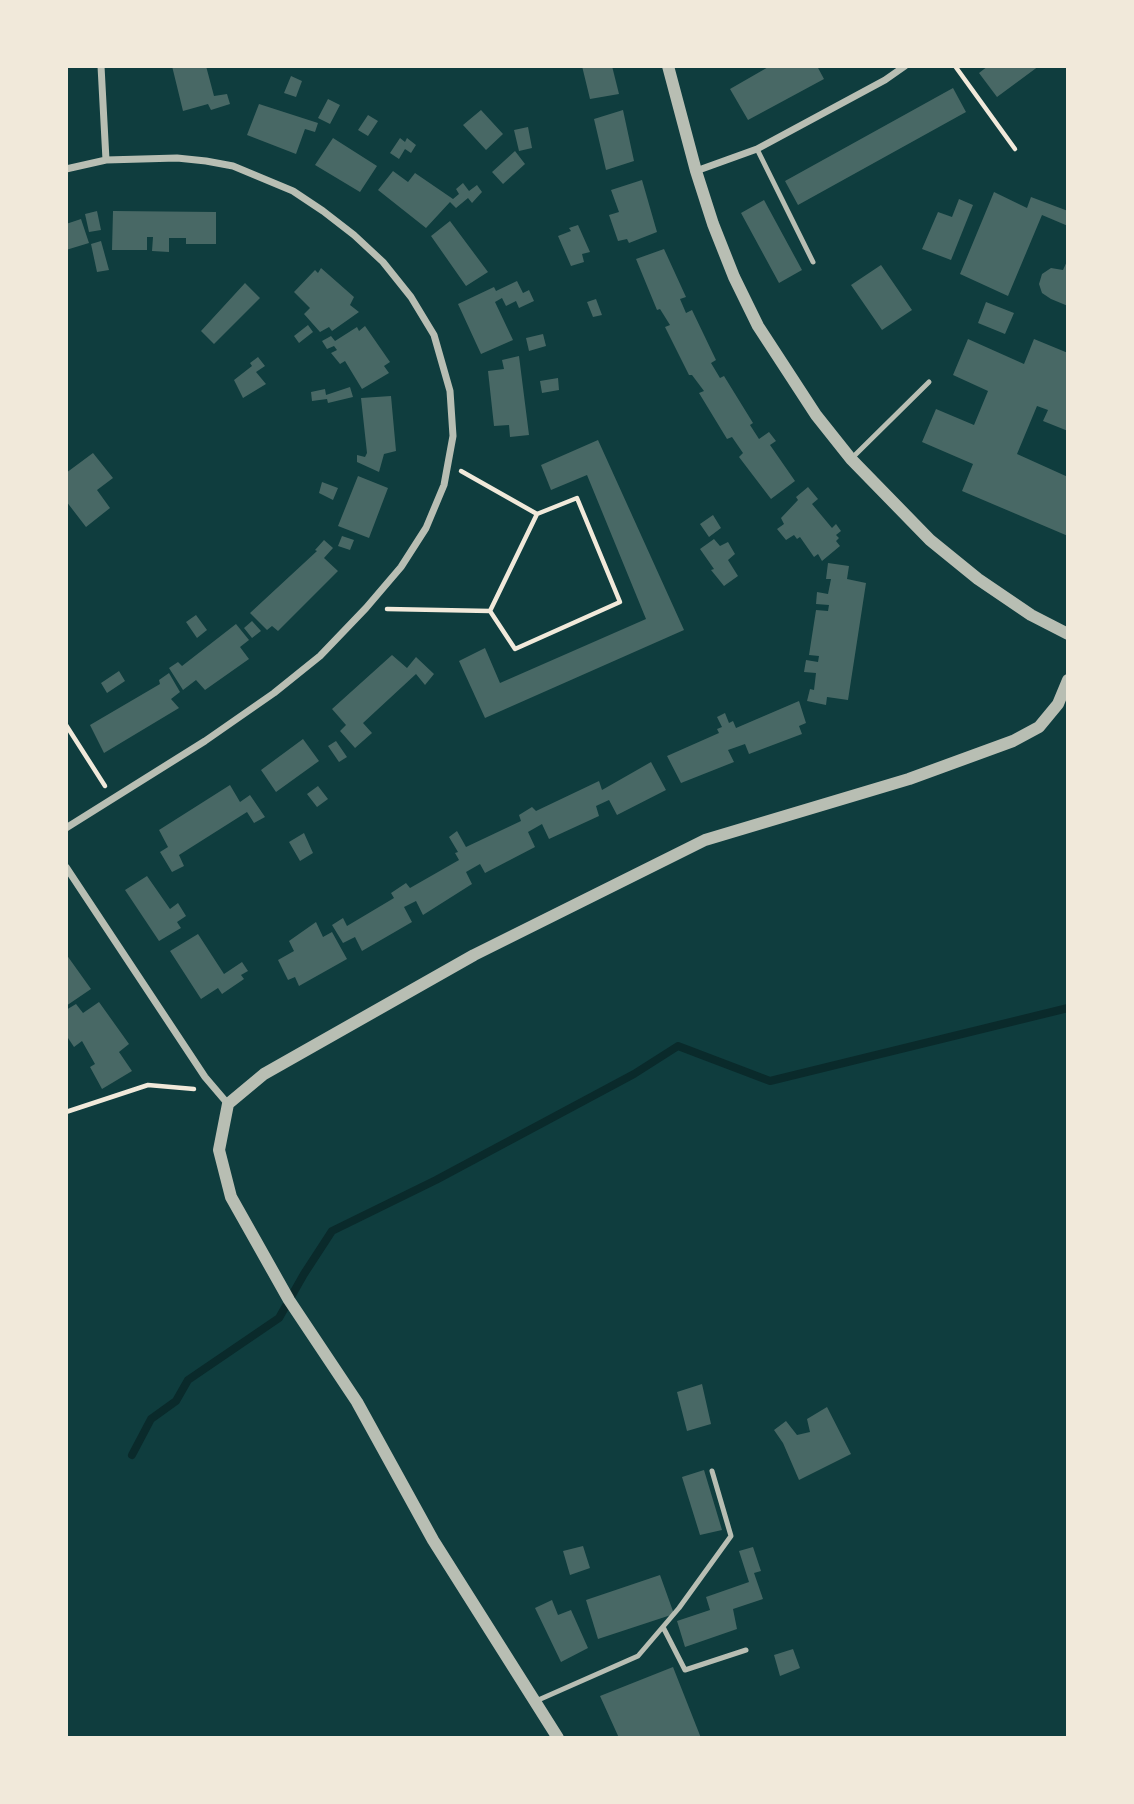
<!DOCTYPE html>
<style>
body{margin:0}
#map{position:relative;width:1134px;height:1804px;overflow:hidden;background:#0f3d3e;font-family:"Nunito Sans",sans-serif}
canvas{display:block}
.frame{position:absolute;inset:0;border:68px solid #f1e9da;pointer-events:none}
</style>
<div id="map">
<canvas width="1134" height="1804"></canvas>
<div class="frame"></div>
</div>
<script>
const context = document.querySelector('canvas').getContext('2d');
context.lineJoin = 'round';
function shape(rows) {
  const path = new Path2D();
  for (const r of rows) {
    path.moveTo(r[0], r[1]);
    for (let i = 2; i < r.length; i += 2) path.lineTo(r[i], r[i + 1]);
  }
  return path;
}
function strokePath(path, color, width, dash) {
  context.strokeStyle = color;
  context.lineWidth = width;
  context.lineCap = dash ? 'butt' : 'round';
  context.setLineDash(dash || []);
  context.stroke(path);
}
function paint(path, color) {
  context.fillStyle = color;
  context.fill(path, 'evenodd');
}
const stream = shape([
 [132,1455,151,1419,176,1401,188,1380,279,1318,304,1274,332,1231,436,1180,634,1074,678,1046,770,1081,1068,1008]
]);
const building = shape([
 [172,66,206,66,214,96,227,94,230,104,211,110,208,104,183,111],
 [582,66,612,66,619,94,590,99],
 [770,66,817,66,824,79,748,120,730,89],
 [988,66,1039,66,997,97,979,73],
 [291,76,302,81,296,97,284,93],
 [953,88,966,112,798,205,785,181],
 [328,99,340,105,330,124,318,118],
 [259,104,318,123,315,132,305,129,296,154,247,135],
 [481,110,503,134,486,150,463,125],
 [623,110,634,161,606,170,594,119],
 [368,115,378,121,368,136,358,130],
 [528,127,532,148,519,151,514,130],
 [333,138,377,166,360,192,315,165],
 [400,138,405,142,407,138,416,145,411,153,405,149,399,159,390,153],
 [515,151,525,164,503,184,492,172],
 [393,171,408,182,415,173,453,199,459,194,456,189,463,183,469,191,477,185,482,192,472,203,468,198,456,208,450,202,426,228,378,190],
 [642,180,657,232,629,243,627,239,618,241,609,215,619,212,611,190],
 [994,192,1027,208,1031,197,1068,211,1068,226,1042,215,1008,296,960,274],
 [959,199,973,205,951,260,922,249,938,212,952,217],
 [764,200,802,270,779,283,741,213],
 [97,211,101,230,89,232,85,214],
 [113,211,216,212,216,244,186,244,186,238,169,238,169,252,152,251,153,237,147,237,147,250,112,250],
 [81,219,89,243,66,250,66,224],
 [450,221,488,272,466,286,431,236],
 [578,225,590,252,582,254,584,262,571,266,558,236,571,231,569,228],
 [101,241,109,270,97,272,91,244],
 [664,249,686,297,680,299,686,313,692,310,716,360,711,363,720,378,724,376,753,423,750,425,759,439,769,432,776,441,770,445,795,481,771,499,739,457,743,453,732,437,727,439,699,393,704,391,692,375,689,375,665,327,670,325,660,309,657,310,636,259],
 [1068,259,1068,306,1051,299,1042,293,1039,284,1042,274,1051,268,1063,270],
 [881,265,912,310,882,330,851,285],
 [321,268,354,297,350,305,359,312,332,331,329,327,320,332,304,314,310,308,294,292,315,270,318,273],
 [517,281,523,293,529,290,534,301,519,308,516,301,506,306,502,298,495,302,513,340,481,354,458,304,494,287,496,291],
 [245,283,260,298,214,344,201,331],
 [596,299,602,315,593,317,587,302],
 [986,302,1014,313,1005,334,978,323],
 [308,325,313,332,299,343,294,336],
 [365,326,390,362,384,366,389,373,362,389,345,361,340,364,331,353,337,350,334,346,327,349,322,341,331,336,335,341,357,327,359,331],
 [543,334,546,346,529,351,526,338],
 [968,339,1024,364,1034,339,1068,353,1068,431,1043,421,1048,410,1037,406,1017,454,1068,477,1068,536,962,491,973,464,922,442,936,409,974,425,988,391,953,375],
 [519,356,529,435,510,437,509,425,494,426,488,371,504,369,502,360],
 [258,357,265,366,256,372,266,384,243,398,234,380,252,366,250,363],
 [558,378,559,390,542,393,540,381],
 [350,387,353,397,328,403,327,399,312,401,311,392,325,389,326,395],
 [391,396,396,451,384,454,379,472,357,462,357,455,365,457,367,453,361,398],
 [598,440,684,630,485,718,459,661,485,648,500,683,646,619,587,475,551,490,541,465],
 [93,453,113,478,97,490,110,508,86,527,66,501,66,473],
 [358,476,388,488,369,538,338,526],
 [322,482,338,488,333,500,319,493],
 [808,487,818,499,812,504,832,528,836,524,841,531,836,535,839,538,836,541,840,546,822,561,818,554,814,557,800,537,797,539,794,535,786,540,777,529,784,524,781,518,798,500,796,497],
 [713,515,721,528,709,537,700,524],
 [342,536,354,540,350,550,338,546],
 [714,539,720,546,728,542,735,554,728,560,738,576,724,586,711,570,714,569,700,549],
 [324,540,333,548,324,558,338,571,278,631,272,626,267,630,250,613,317,551,315,550],
 [828,563,849,566,847,579,866,583,848,700,827,697,826,705,807,701,810,689,814,690,816,673,804,672,806,660,818,662,819,656,809,655,816,610,828,611,829,605,816,604,817,592,828,594,831,579,826,579],
 [196,615,207,630,197,638,186,622],
 [252,621,261,631,252,638,244,628],
 [236,624,249,640,240,647,249,659,205,690,196,680,183,690,169,668,178,662,182,666],
 [392,655,407,668,416,657,434,674,425,685,416,674,363,723,372,733,355,748,340,731,346,725,332,709],
 [119,671,125,681,107,693,101,683],
 [169,673,180,692,171,699,179,708,104,753,90,725,160,684,159,680],
 [799,701,806,723,799,726,802,734,749,754,745,744,728,750,734,762,681,783,667,756,719,733,717,729,722,727,717,717,725,713,729,723,733,721,736,728],
 [303,739,319,761,276,792,261,770],
 [336,741,347,757,339,762,328,746],
 [651,762,666,790,617,815,609,800,596,806,599,816,549,839,542,824,528,832,535,847,485,873,480,864,466,872,472,884,423,915,416,901,404,907,412,922,362,951,355,937,343,943,332,925,343,918,347,926,394,898,391,893,406,883,410,888,459,860,455,853,458,852,449,837,457,831,466,847,521,821,519,815,532,807,536,811,599,781,602,790],
 [230,785,240,802,250,795,265,817,254,823,247,812,179,855,184,866,172,872,160,852,168,847,159,830],
 [318,786,328,799,317,807,307,794],
 [304,833,313,853,300,861,289,842],
 [147,876,170,909,178,903,186,916,177,922,181,928,159,941,125,890],
 [316,922,323,937,332,932,347,959,299,986,295,977,288,980,278,960,294,951,289,941],
 [198,934,224,974,242,962,248,971,241,975,244,979,222,994,218,988,201,999,170,951],
 [66,954,91,989,66,1006],
 [99,1002,129,1044,119,1052,132,1071,102,1089,90,1067,95,1064,82,1041,74,1047,66,1035,66,1010,76,1004,83,1013],
 [702,1384,711,1424,687,1431,677,1392],
 [827,1407,851,1454,799,1480,783,1443,774,1430,786,1421,797,1435,810,1432,807,1419],
 [704,1470,722,1530,700,1535,682,1477],
 [583,1546,590,1568,570,1575,563,1551],
 [753,1547,761,1571,754,1573,763,1599,733,1609,737,1629,685,1647,677,1621,710,1610,706,1597,749,1582,739,1551],
 [660,1575,674,1614,598,1639,586,1600],
 [552,1600,558,1615,571,1610,588,1648,561,1662,535,1608],
 [793,1649,800,1668,780,1676,774,1655],
 [673,1667,701,1738,619,1738,600,1696]
]);
const path = shape([
 [955,66,1015,149],
 [387,609,490,611,515,649,620,602,577,498,537,514,461,471],
 [490,611,537,514],
 [66,725,105,786],
 [66,1112,148,1085,194,1089]
]);
const service = shape([
 [757,149,813,262],
 [851,459,929,382],
 [663,1627,685,1670,746,1650],
 [536,1701,638,1656,679,1608,731,1536,712,1471]
]);
const minor = shape([
 [101,66,106,160],
 [66,169,106,160,177,158,206,161,233,166,293,191,323,211,354,235,383,262,411,297,434,335,450,391,453,436,444,485,426,528,401,567,366,608,320,656,274,693,205,741,66,828],
 [696,171,757,149,885,80,905,66],
 [66,867,205,1077,228,1104]
]);
const tertiary = shape([
 [668,66,696,171,713,224,734,277,758,326,816,415,851,459,930,540,978,579,1031,615,1068,634],
 [558,1738,433,1540,357,1402,289,1300,231,1197,219,1150,228,1104,264,1074,474,955,705,840,909,779,1013,741,1039,727,1058,704,1068,680]
]);
strokePath(stream, '#0a2a2b', 8);
paint(building, '#486865');
strokePath(path, '#f1e9da', 4.5);
strokePath(service, '#b8beb3', 5);
strokePath(minor, '#b8beb3', 7);
strokePath(tertiary, '#b8beb3', 12);
</script>
